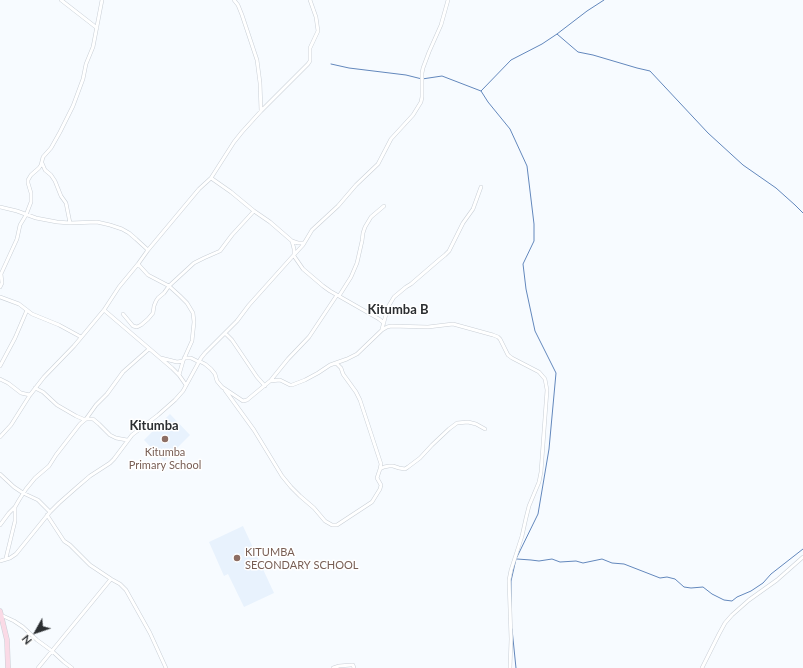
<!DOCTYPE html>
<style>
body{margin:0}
#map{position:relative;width:803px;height:668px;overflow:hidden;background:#f7fbff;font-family:Lato,sans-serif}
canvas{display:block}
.north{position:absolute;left:16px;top:612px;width:40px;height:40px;-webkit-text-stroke:3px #fff;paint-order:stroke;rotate:230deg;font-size:11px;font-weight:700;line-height:16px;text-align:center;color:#2b2e31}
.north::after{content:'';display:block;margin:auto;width:14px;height:18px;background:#2b2e31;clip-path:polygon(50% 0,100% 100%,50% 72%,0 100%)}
</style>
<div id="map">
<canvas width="803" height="668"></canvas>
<div class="north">N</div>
</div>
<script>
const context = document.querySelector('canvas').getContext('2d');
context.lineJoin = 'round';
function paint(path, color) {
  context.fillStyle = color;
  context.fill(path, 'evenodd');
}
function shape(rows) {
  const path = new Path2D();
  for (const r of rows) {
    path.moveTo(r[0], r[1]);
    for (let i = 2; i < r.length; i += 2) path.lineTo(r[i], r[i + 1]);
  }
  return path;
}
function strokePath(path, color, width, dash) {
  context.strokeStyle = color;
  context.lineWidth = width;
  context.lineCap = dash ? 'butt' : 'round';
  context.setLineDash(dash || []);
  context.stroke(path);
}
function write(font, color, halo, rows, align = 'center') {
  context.font = font + ' Lato,sans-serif';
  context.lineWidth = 3;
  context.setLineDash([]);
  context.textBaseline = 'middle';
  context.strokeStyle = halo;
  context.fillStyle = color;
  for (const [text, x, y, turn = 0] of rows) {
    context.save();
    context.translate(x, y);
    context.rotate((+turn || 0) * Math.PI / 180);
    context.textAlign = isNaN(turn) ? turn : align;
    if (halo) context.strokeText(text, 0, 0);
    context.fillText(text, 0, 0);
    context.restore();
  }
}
const built = shape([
 [170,414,190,435,164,461,144,440],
 [243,526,274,593,244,607,228,574,224,576,209,542]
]);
const stream = shape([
 [557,34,587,11,604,0],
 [331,64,349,68,406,75,422,79,442,76,481,91],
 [517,559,531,560,539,561,552,559,560,562,576,561,583,563,602,559,612,563,624,564,660,578,667,577,675,579,684,587,691,588,703,587,712,594,724,600,732,601,737,597,751,591,763,583,771,574,803,549],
 [511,608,511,581,516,559,538,514,549,449,556,373,535,331,526,289,523,264,534,241,534,224,527,166,510,129,488,102,481,91,511,60,542,44,557,34,578,52,593,55,637,68,650,71,708,133,743,165,776,188,795,205,803,213],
 [512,629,516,668]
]);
const street = shape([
 [61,0,97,28],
 [234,0,238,5,242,15,257,60,260,83,261,111],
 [42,163,45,170,51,175,55,181,61,196,66,203,70,223],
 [211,178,231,192,254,211,270,222,292,241,298,243,304,243],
 [0,207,17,211,36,218,57,222,70,223,97,222,110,225,122,229,129,233,136,239,148,250],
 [292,241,294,249,294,256,303,269,323,286,330,291,379,319,384,323],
 [138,264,148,275,169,286,180,296,187,303,193,313,194,322,192,341,183,361,179,375],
 [0,287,2,283,1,274,17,239,20,225,26,215,31,202,31,193,28,183,28,180,31,175,39,168,41,165,43,157,51,148,60,132,73,106,83,79,86,64,93,47,102,0],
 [339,296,351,277,357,263,362,241,363,233,365,227,371,217,384,206],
 [0,297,19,304,32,314,59,325,81,337],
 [104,310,172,368,179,375,186,385],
 [123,314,133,326,137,327,141,325,148,319,153,313,154,306,156,301,158,298,164,293,169,286,194,263,204,258,220,251,232,235,254,211],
 [382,329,388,307,394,297,406,287,411,284,440,259,445,255,449,251,463,223,473,209,481,187],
 [225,333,232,340,257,377,265,386],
 [161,358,177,362,183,361],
 [184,358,191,358,199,362],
 [199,361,205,364,211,369,215,374,217,381,222,387,243,401,247,400,270,381,280,380,290,385,292,385,305,380,318,373,330,365,347,359,357,354,382,330,387,327,391,326,428,327,453,324,493,335,498,337,500,339,508,355,512,358,539,372,545,379,547,390,541,472,539,482,529,506,526,518,522,536,511,570,509,580,511,639,510,668],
 [0,366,15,338,27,310],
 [0,379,8,383,21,393,30,395],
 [271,380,288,359,309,337,337,295],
 [35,388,43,392,57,405,76,416,83,419,93,419,99,424,110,435,116,438,127,440],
 [225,390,254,430,282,476,291,487,300,496,314,508,325,521,332,525,337,525,372,502,380,489,381,485,377,478,380,469,381,464,360,400,356,392,343,374,341,368,336,363],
 [0,437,11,425,30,395,44,377,74,346,104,310,119,287,138,264,148,250,199,189,211,178,234,142,242,132,261,111,308,64,310,61,310,48,318,31,316,17,310,0],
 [380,469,384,467,389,466,393,466,399,468,405,469,408,467,420,458,432,445,449,429,457,423,468,422,476,424,485,429],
 [0,474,14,487,23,493,38,500,50,512],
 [47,515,64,541,70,545,90,565,111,579,120,584,126,590,150,633,166,668],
 [0,525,9,513,15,507],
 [6,558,15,521,15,507,19,500,26,489,35,478,49,466,56,455,80,424,86,419,96,405,107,394,123,372,149,349],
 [0,561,10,558,16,554,50,512,59,503,76,488,90,476,110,463,114,459,132,435,158,415,175,400,183,391,201,358,205,353,237,321,249,305,292,257,303,245,312,230,338,206,356,185,378,164,391,139,413,115,421,102,422,97,422,73,423,68,429,52,441,25,448,0],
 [1,615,14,621,23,627,37,640,52,651,64,662,72,668],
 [38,668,111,579],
 [333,668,339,666,351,665,353,665,354,668],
 [702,668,719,634,725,623,732,615,749,600,777,580,803,557]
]);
const secondary = shape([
 [0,611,7,640,8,668]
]);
const markers = [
 [165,439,4,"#8d6e63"],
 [237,558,4,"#8d6e63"]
];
const educationNames = [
 ["Kitumba",165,452],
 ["Primary School",165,465],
 ["KITUMBA",245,552,"left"],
 ["SECONDARY SCHOOL",245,565,"left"]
];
const quarterNames = [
 ["Kitumba B",398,310],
 ["Kitumba",154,426]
];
paint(built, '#e8f2fd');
strokePath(stream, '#6287bc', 1);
strokePath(street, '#c9cfd6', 4);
strokePath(secondary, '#c9cfd6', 5.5);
strokePath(street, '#fff', 3);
strokePath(secondary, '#fadae6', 4.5);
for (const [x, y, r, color] of markers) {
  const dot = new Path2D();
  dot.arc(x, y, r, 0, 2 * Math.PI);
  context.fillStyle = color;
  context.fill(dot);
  strokePath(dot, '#fff', 1.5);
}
write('11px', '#785e54', '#fff', educationNames);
write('bold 13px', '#2b2e31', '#fff', quarterNames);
</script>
